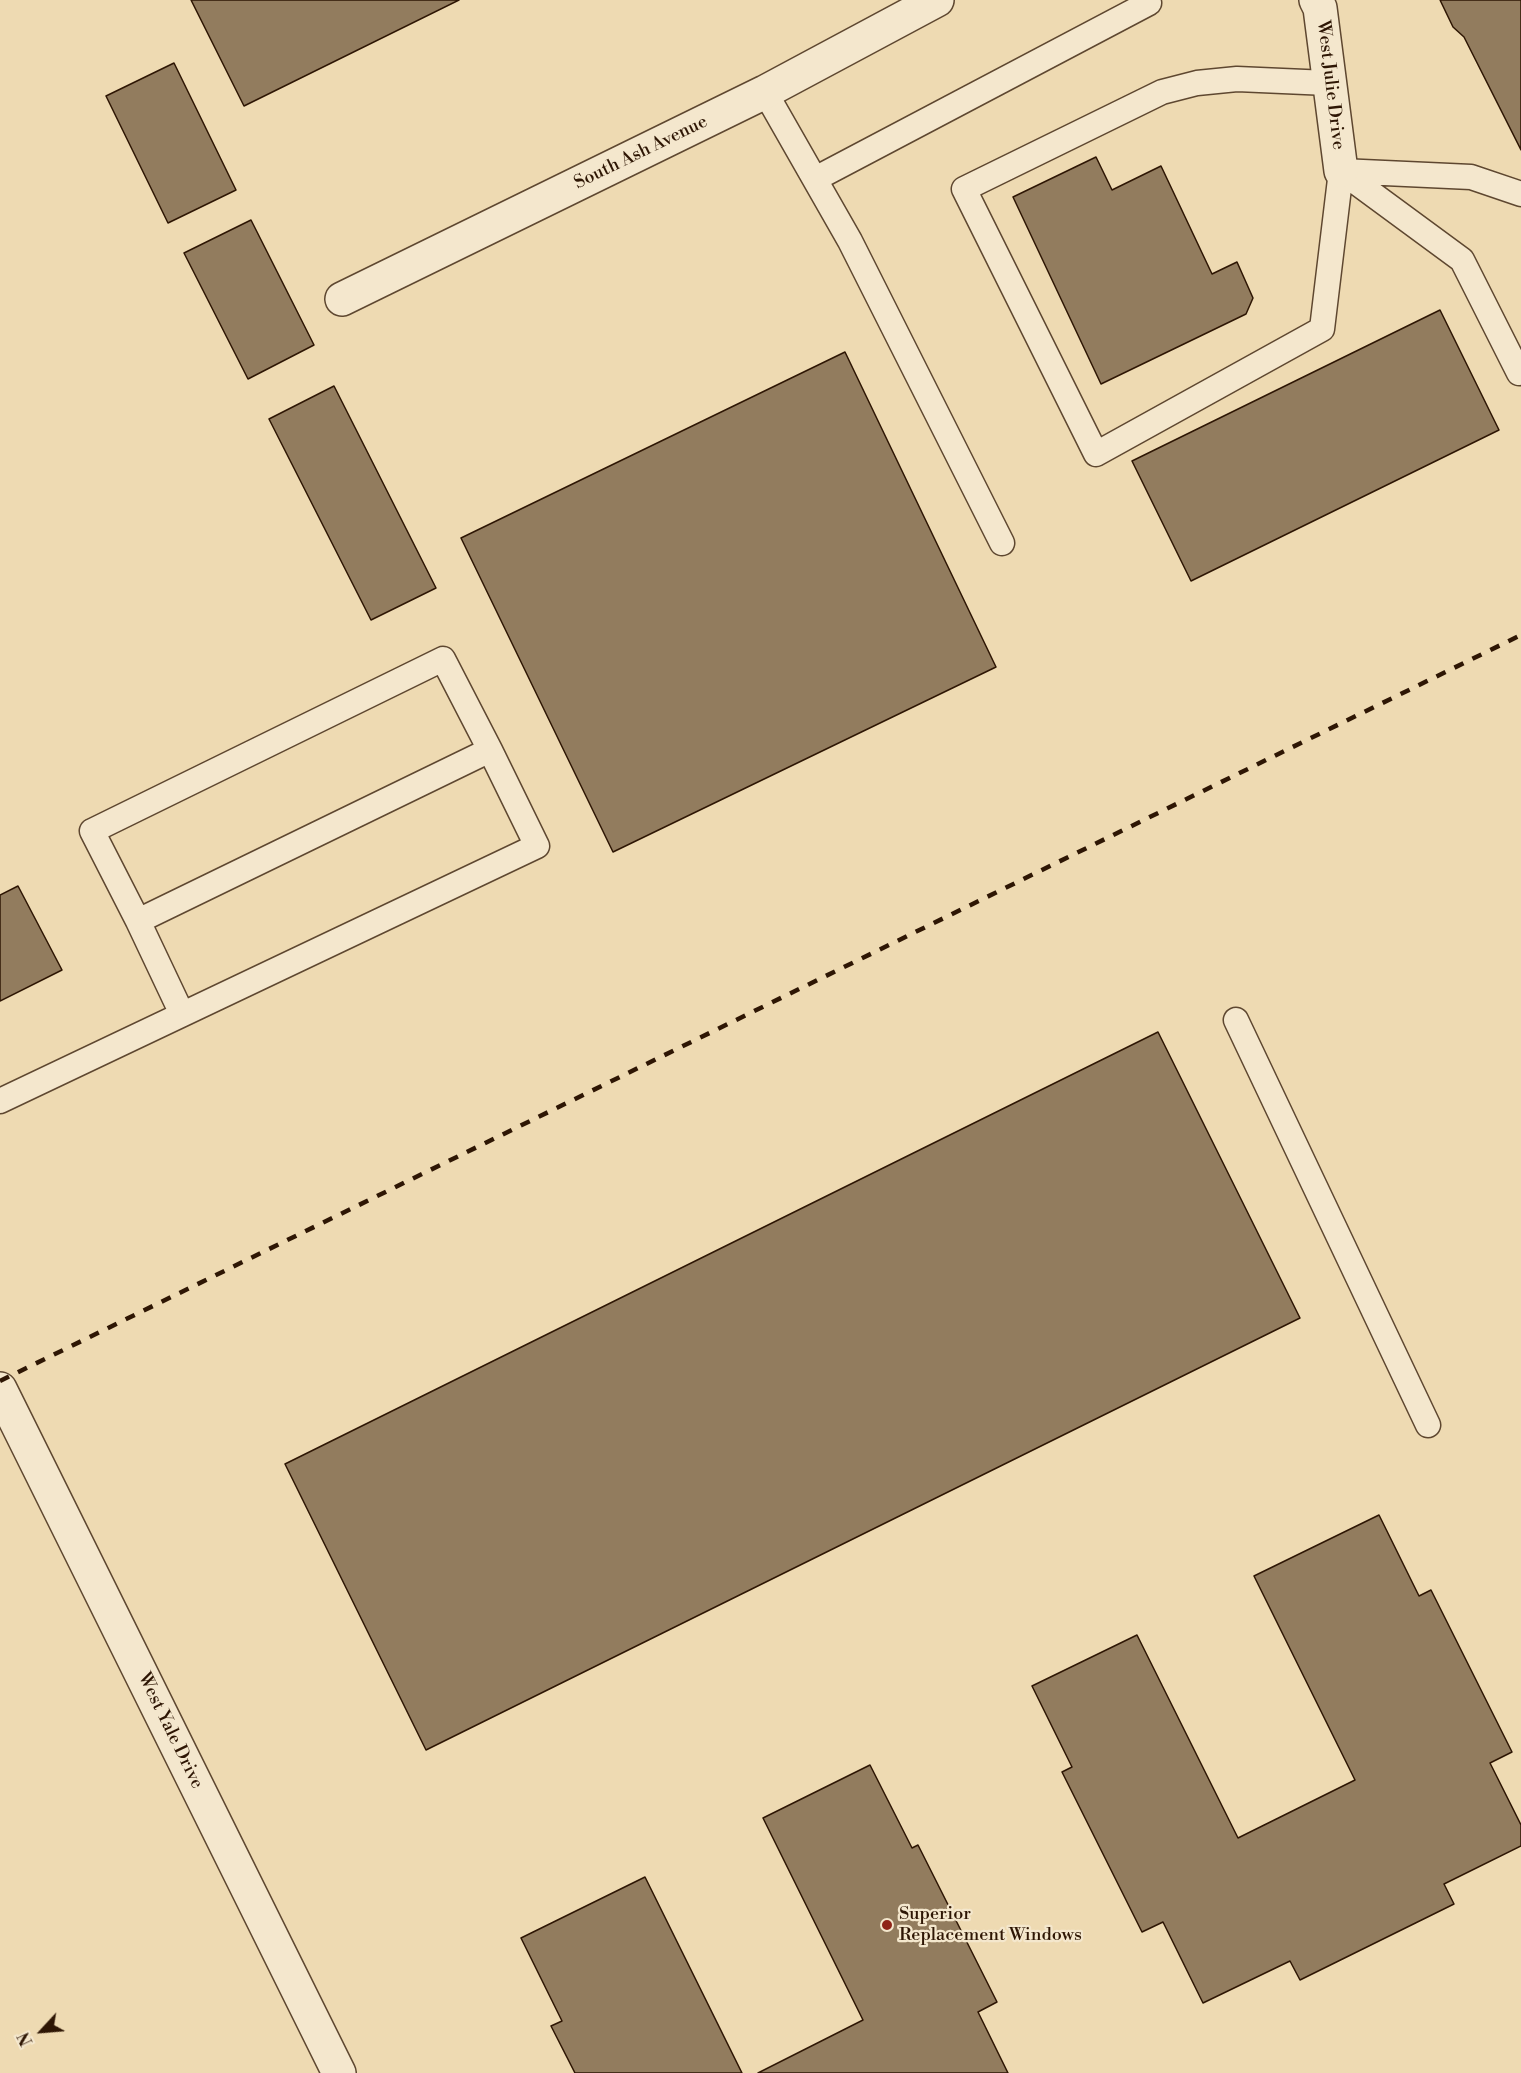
<!DOCTYPE html>
<style>
body{margin:0}
#map{position:relative;width:1521px;height:2073px;overflow:hidden;background:#eedab2;font-family:"Libre Bodoni",serif}
canvas{display:block}
.north{position:absolute;left:12px;top:2001px;width:60px;height:60px;-webkit-text-stroke:4px #f4e7cd;paint-order:stroke;rotate:244deg;font-size:16px;font-weight:700;line-height:24px;text-align:center;color:#2e1604}
.north::after{content:'';display:block;margin:auto;width:21px;height:27px;background:#2e1604;clip-path:polygon(50% 0,100% 100%,50% 72%,0 100%)}
</style>
<div id="map">
<canvas width="1521" height="2073"></canvas>
<div class="north">N</div>
</div>
<script>
const context = document.querySelector('canvas').getContext('2d');
context.lineJoin = 'round';
function paint(path, color) {
  context.fillStyle = color;
  context.fill(path, 'evenodd');
}
function shape(rows) {
  const path = new Path2D();
  for (const r of rows) {
    path.moveTo(r[0], r[1]);
    for (let i = 2; i < r.length; i += 2) path.lineTo(r[i], r[i + 1]);
  }
  return path;
}
function strokePath(path, color, width, dash) {
  context.strokeStyle = color;
  context.lineWidth = width;
  context.lineCap = dash ? 'butt' : 'round';
  context.setLineDash(dash || []);
  context.stroke(path);
}
function write(font, color, halo, rows, align = 'center') {
  context.font = font + ' "Libre Bodoni",serif';
  context.lineWidth = 4.5;
  context.setLineDash([]);
  context.textBaseline = 'middle';
  context.strokeStyle = halo;
  context.fillStyle = color;
  for (const [text, x, y, turn = 0] of rows) {
    context.save();
    context.translate(x, y);
    context.rotate((+turn || 0) * Math.PI / 180);
    context.textAlign = isNaN(turn) ? turn : align;
    if (halo) context.strokeText(text, 0, 0);
    context.fillText(text, 0, 0);
    context.restore();
  }
}
const building = shape([
 [191,0,459,0,244,106,191,0],
 [1440,0,1521,0,1521,150,1464,37,1453,27,1440,0],
 [174,63,236,190,168,223,106,96,174,63],
 [1096,157,1112,190,1161,166,1212,274,1237,262,1253,298,1246,314,1101,384,1013,197,1096,157],
 [251,220,314,345,248,379,184,253,251,220],
 [1440,310,1499,430,1191,581,1132,461,1440,310],
 [845,352,996,667,613,852,461,538,845,352],
 [334,386,436,588,371,620,269,419,334,386],
 [18,886,62,970,0,1001,0,895,18,886],
 [1158,1032,1300,1318,426,1750,285,1464,1158,1032],
 [1379,1515,1419,1596,1431,1590,1512,1752,1490,1763,1521,1825,1521,1846,1444,1884,1454,1904,1300,1980,1290,1961,1203,2003,1163,1922,1142,1932,1062,1772,1072,1767,1032,1686,1137,1635,1238,1838,1355,1780,1254,1576,1379,1515],
 [870,1765,912,1848,918,1845,997,2002,978,2012,1008,2073,758,2073,863,2020,763,1818,870,1765],
 [645,1877,742,2073,575,2073,551,2026,562,2021,521,1938,645,1877]
]);
const lane = shape([
 [1328,83,1237,79,1197,83,1162,92,964,189,1096,454,1322,329,1341,171],
 [765,92,850,241,1002,543],
 [1341,171,1462,260,1519,373],
 [1341,171,1471,177,1521,194],
 [815,179,1149,3,1148,0],
 [138,921,92,831,443,659,490,750],
 [1236,1020,1428,1425],
 [0,1101,537,846,490,750,138,921,182,1014]
]);
const street = shape([
 [1316,0,1320,8,1341,171],
 [342,299,765,92,937,0],
 [0,1389,339,2073]
]);
const rail = shape([
 [0,1381,1521,635]
]);
const markers = [
 [887,1925,6,"#8f2418"]
];
const streetNames = [
 ["West Julie Drive",1330,85,83],
 ["South Ash Avenue",641,153,-26],
 ["West Yale Drive",170,1731,64]
];
const poiNames = [
 ["Superior",899,1915],
 ["Replacement Windows",899,1936]
];
paint(building, '#927c5e');
strokePath(building, '#2e1604', 1.5);
strokePath(lane, '#5e4730', 27);
strokePath(street, '#5e4730', 36);
strokePath(lane, '#f4e7cd', 24);
strokePath(street, '#f4e7cd', 33);
strokePath(rail, '#2e1604', 4.5, [10, 10]);
for (const [x, y, r, color] of markers) {
  const dot = new Path2D();
  dot.arc(x, y, r, 0, 2 * Math.PI);
  context.fillStyle = color;
  context.fill(dot);
  strokePath(dot, '#f4e7cd', 2);
}
write('18px', '#2e1604', '#f4e7cd', streetNames);
write('18px', '#2e1604', '#f4e7cd', poiNames, 'left');
</script>
